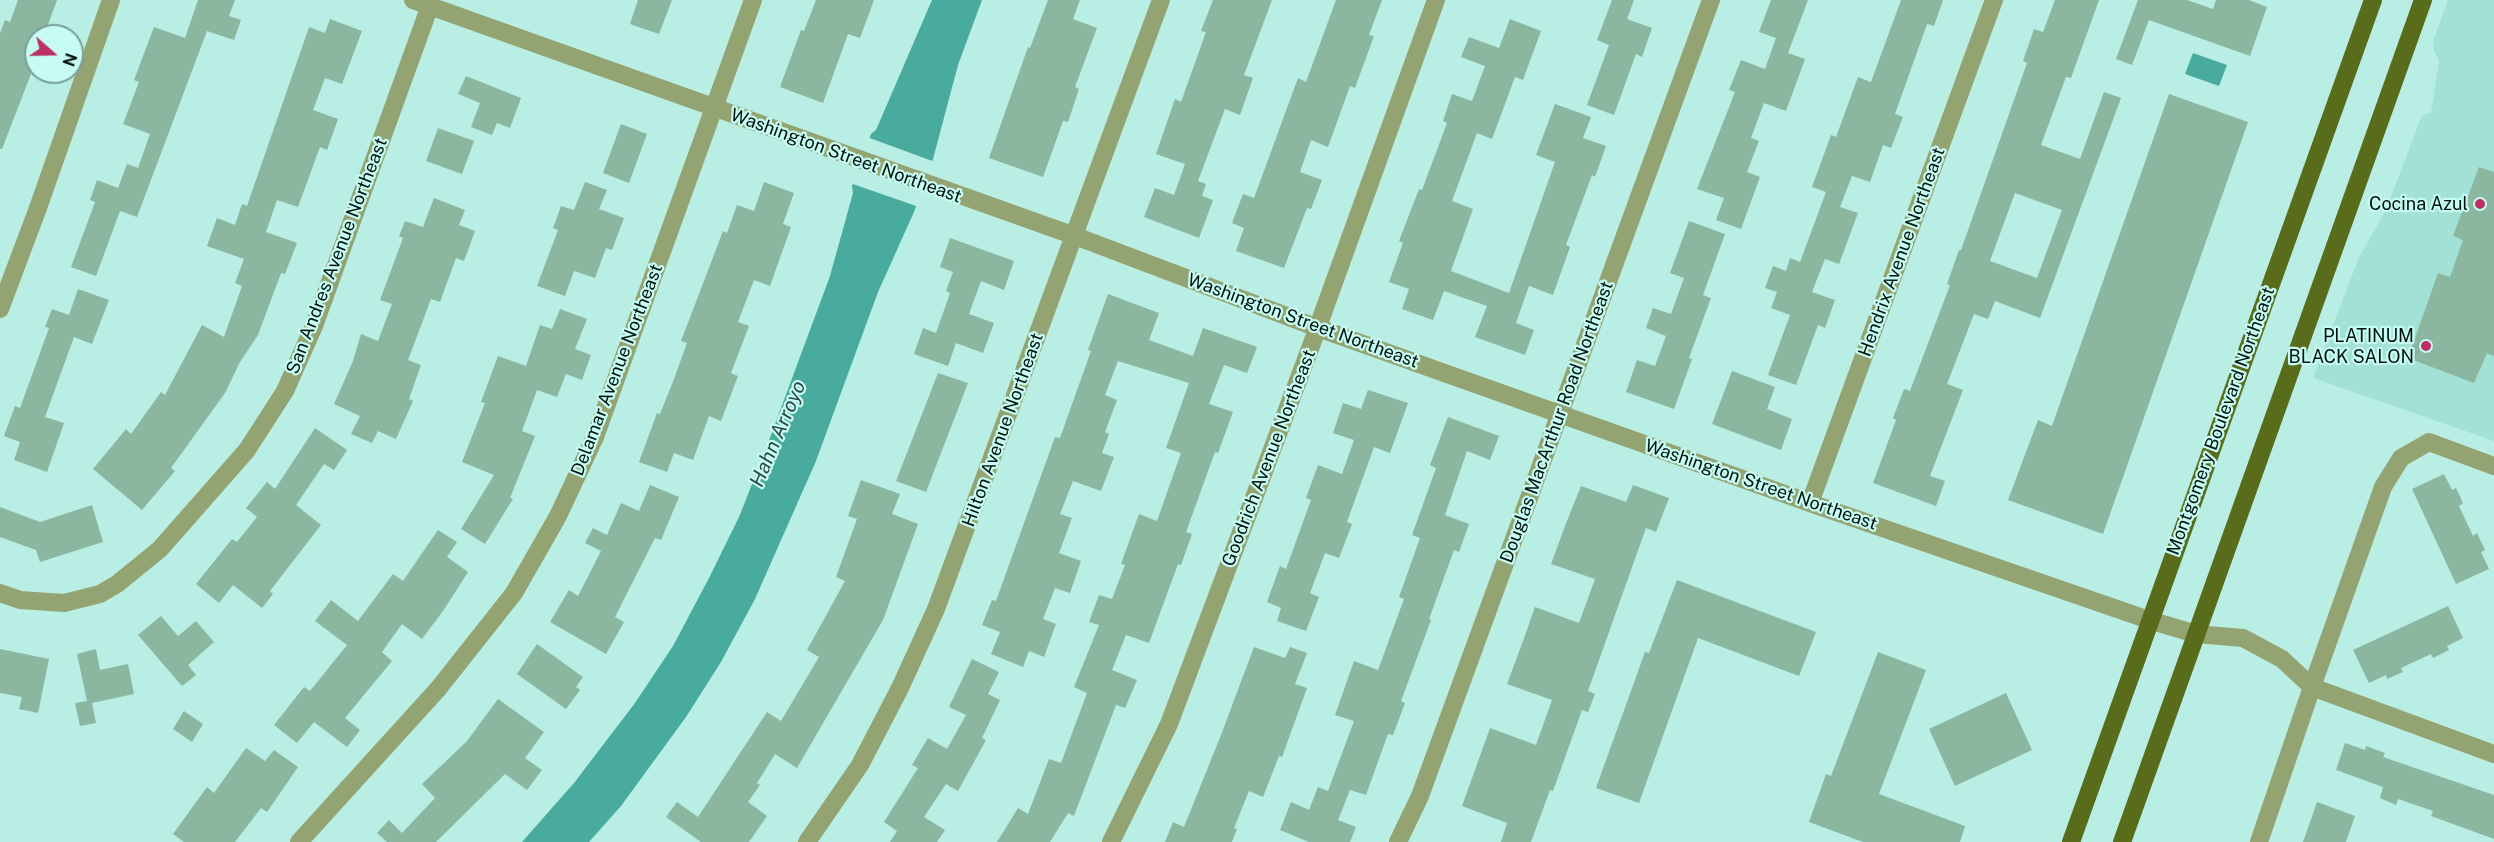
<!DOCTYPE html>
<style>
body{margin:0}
#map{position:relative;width:2494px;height:842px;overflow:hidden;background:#b9eee4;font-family:"Public Sans",sans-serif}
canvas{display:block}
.north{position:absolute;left:24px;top:24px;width:60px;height:60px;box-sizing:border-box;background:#c6fcf2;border:2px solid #779e97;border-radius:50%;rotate:110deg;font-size:16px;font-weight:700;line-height:24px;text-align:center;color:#00110e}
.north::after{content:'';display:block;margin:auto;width:21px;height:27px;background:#bc3066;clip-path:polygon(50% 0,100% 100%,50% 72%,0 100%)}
</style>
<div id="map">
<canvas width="2494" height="842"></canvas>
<div class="north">N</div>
</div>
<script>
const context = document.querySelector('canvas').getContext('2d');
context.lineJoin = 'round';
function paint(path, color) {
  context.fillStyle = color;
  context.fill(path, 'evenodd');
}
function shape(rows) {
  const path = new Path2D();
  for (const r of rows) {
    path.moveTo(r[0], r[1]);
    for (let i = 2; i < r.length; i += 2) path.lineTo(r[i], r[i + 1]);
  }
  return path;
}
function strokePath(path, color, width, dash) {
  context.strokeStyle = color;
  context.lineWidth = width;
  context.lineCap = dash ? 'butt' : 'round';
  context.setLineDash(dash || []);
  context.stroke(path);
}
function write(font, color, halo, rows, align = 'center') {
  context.font = font + ' "Public Sans",sans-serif';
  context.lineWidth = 4.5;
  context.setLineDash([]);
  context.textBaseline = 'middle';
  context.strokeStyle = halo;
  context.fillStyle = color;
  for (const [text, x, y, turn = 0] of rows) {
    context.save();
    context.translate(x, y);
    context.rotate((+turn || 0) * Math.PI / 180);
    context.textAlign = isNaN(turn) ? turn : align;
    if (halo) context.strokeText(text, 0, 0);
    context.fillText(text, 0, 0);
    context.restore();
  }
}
const built = shape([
 [2448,0,2494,0,2494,441,2313,378,2359,257,2386,210,2420,120,2425,114,2431,113,2439,61,2434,51,2433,41]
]);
const water = shape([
 [932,0,982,0,958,65,933,159,914,212,878,292,816,461,755,599,721,662,686,717,621,806,589,842,522,842,574,783,635,703,673,646,709,578,739,517,764,454,830,276,853,193,852,186,871,134,876,130],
 [2193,53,2227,65,2219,86,2185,74]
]);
const pier = shape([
 [867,137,935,162,919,207,850,183]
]);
const building = shape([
 [18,0,57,0,44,36,36,36,36,61,2,149,0,149,0,33,5,20,10,22],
 [198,0,235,0,229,16,241,20,234,40,207,31,137,217,120,211,96,276,71,267,95,202,90,200,97,180,118,188,127,164,138,168,150,134,123,124,139,82,134,80,154,27,185,38],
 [638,0,672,0,659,34,630,24],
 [816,0,874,0,860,38,848,34,823,103,780,87,801,30,804,31],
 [1048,0,1080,0,1073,19,1097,28,1075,87,1079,89,1068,122,1063,121,1043,177,989,158,1028,47,1030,48],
 [1213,0,1272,0,1244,75,1253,78,1240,115,1225,109,1198,181,1206,184,1202,196,1213,200,1199,238,1144,217,1155,188,1174,195,1185,164,1156,154,1175,99,1181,102,1206,32,1201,31],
 [1336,0,1382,0,1369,35,1374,36,1355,88,1350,86,1328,147,1311,140,1300,172,1322,180,1311,209,1307,208,1284,268,1236,251,1244,228,1232,223,1243,194,1254,198,1298,78,1306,82],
 [1612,0,1634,0,1627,19,1652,28,1642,57,1636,54,1614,115,1587,105,1609,45,1597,40],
 [1771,0,1808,0,1788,53,1805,59,1786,111,1764,103,1751,138,1759,141,1747,172,1760,177,1741,229,1716,220,1724,198,1697,189,1735,92,1729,90,1741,60,1765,69,1776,38,1759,32],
 [1901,0,1943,0,1934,26,1927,24,1895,114,1903,117,1891,148,1883,145,1870,182,1852,176,1840,207,1858,213,1839,264,1825,259,1812,292,1835,300,1825,328,1818,325,1796,385,1768,375,1790,315,1771,308,1777,292,1765,288,1773,266,1786,271,1790,258,1800,262,1826,192,1812,187,1831,135,1836,137,1858,77,1871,82],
 [2055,0,2099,0,2071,78,2066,77,2041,145,2080,159,2104,92,2121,98,2040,318,1995,301,1988,319,1974,314,1947,384,1963,390,1930,476,1945,481,1936,506,1873,483,1896,420,1893,418,1904,389,1910,391,1950,285,1947,284,1959,250,1961,250,2027,63,2023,61,2034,29,2043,32],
 [2015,193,2062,210,2037,278,1990,261],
 [2138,0,2187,0,2213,9,2216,0,2249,0,2267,7,2250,56,2149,20,2132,65,2116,59],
 [330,19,362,31,342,84,325,78,313,110,338,119,327,150,320,147,298,207,277,200,266,232,297,243,285,274,281,273,258,335,240,362,225,393,171,468,175,471,142,510,93,469,126,429,131,434,161,392,165,395,202,325,224,337,242,286,235,283,244,259,207,246,217,218,235,225,242,204,247,206,309,27,325,33],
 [1510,19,1541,31,1523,80,1515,77,1492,139,1477,133,1452,201,1473,209,1451,271,1509,293,1555,162,1536,155,1555,104,1591,117,1583,138,1606,146,1595,177,1592,175,1566,245,1570,247,1553,295,1529,286,1516,323,1534,330,1525,355,1475,337,1487,306,1444,291,1433,320,1402,309,1409,289,1389,282,1403,243,1399,241,1419,189,1422,190,1447,123,1443,121,1452,94,1472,101,1485,66,1461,57,1469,37,1499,48],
 [466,76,521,98,510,128,497,123,492,135,471,127,480,103,458,94],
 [2169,94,2248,122,2103,534,2008,500,2038,420,2052,426],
 [621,124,647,134,629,183,603,173],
 [438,128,474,141,462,174,426,161],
 [2479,167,2494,172,2494,356,2487,353,2474,383,2408,358,2438,273,2450,277,2463,240,2453,236],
 [585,182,607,190,599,209,624,218,612,250,606,248,595,278,574,271,565,296,537,286,558,230,553,228,561,206,574,210],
 [764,182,794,193,783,224,791,227,770,286,754,280,738,322,749,326,731,373,738,376,721,421,709,416,693,460,674,453,667,472,639,462,657,413,660,414,674,379,687,343,681,341,723,231,727,233,737,205,754,211],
 [434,198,465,210,459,225,475,231,464,261,456,258,440,302,431,299,408,360,421,365,409,399,413,401,396,439,378,431,372,443,351,434,360,416,334,404,353,361,361,334,378,341,392,304,380,300,403,238,399,236,405,221,423,227],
 [1689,221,1725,234,1703,295,1711,298,1689,358,1692,359,1674,409,1626,392,1637,360,1655,366,1666,336,1646,328,1653,308,1671,314,1684,278,1670,273],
 [950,238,1014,261,1004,290,981,281,969,314,994,323,983,353,956,343,948,366,914,354,923,328,936,333,950,293,946,291,953,272,940,267],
 [78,289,109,300,92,344,74,337,45,417,64,423,47,472,14,460,20,442,4,436,15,406,20,408,49,328,45,327,52,309,69,315],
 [1108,294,1159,313,1149,340,1193,356,1203,328,1257,347,1247,373,1224,365,1209,404,1233,412,1218,453,1215,452,1186,532,1192,534,1181,565,1178,564,1149,643,1126,635,1112,670,1137,680,1125,708,1116,705,1074,816,1068,813,1050,842,997,842,1018,808,1028,814,1049,759,1061,763,1087,693,1074,687,1099,625,1089,622,1099,595,1112,599,1125,565,1121,564,1139,514,1157,521,1181,453,1166,448,1189,383,1118,361,1105,395,1117,400,1105,432,1109,434,1102,453,1114,457,1101,491,1073,481,1060,514,1072,518,1059,553,1081,561,1070,593,1055,588,1043,619,1056,624,1044,657,1029,651,1023,667,991,654,1000,632,982,625,992,600,996,601,1055,437,1060,438,1091,351,1088,350],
 [560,309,587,319,575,349,591,355,582,380,566,374,557,397,537,390,522,431,535,436,510,498,513,499,485,544,461,529,494,475,462,462,485,403,481,402,498,356,526,366,540,325,552,329],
 [1732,371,1775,387,1767,409,1792,419,1781,450,1712,424],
 [938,373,968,383,926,492,896,481],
 [1368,390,1408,403,1390,453,1374,447,1347,522,1352,524,1339,558,1325,553,1310,593,1319,597,1306,631,1277,621,1281,608,1267,602,1280,566,1286,569,1311,500,1306,498,1318,465,1342,474,1354,440,1333,433,1343,403,1361,409],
 [1448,417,1499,436,1490,460,1467,451,1445,515,1469,524,1459,552,1454,550,1429,619,1431,620,1401,701,1405,703,1393,735,1388,734,1366,795,1350,790,1338,820,1356,827,1350,842,1309,842,1280,830,1291,802,1309,810,1318,787,1328,791,1354,721,1335,715,1354,661,1378,670,1404,599,1399,597,1420,538,1412,535,1436,468,1430,465],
 [315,428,347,450,334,470,324,464,296,505,321,525,270,591,273,594,262,608,233,585,219,603,196,584,232,539,237,542,257,517,246,508,267,482,275,489],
 [2444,474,2452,490,2456,488,2463,503,2459,506,2473,536,2477,533,2485,550,2481,552,2489,569,2456,584,2412,489],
 [861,480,900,494,892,514,918,524,883,620,797,768,775,754,757,783,760,785,748,802,767,816,749,842,701,842,666,817,677,802,698,817,767,712,781,721,819,657,807,650,845,581,836,577,857,519,848,516],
 [650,485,679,497,661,540,655,538,615,617,624,622,606,654,550,622,569,590,578,596,601,551,585,543,593,528,607,535,621,503,639,511],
 [1633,485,1669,498,1656,532,1646,528,1588,691,1595,694,1588,712,1582,710,1553,791,1550,790,1531,842,1501,842,1507,823,1462,806,1490,728,1536,745,1552,700,1507,684,1523,641,1535,607,1579,623,1595,579,1551,564,1565,526,1581,486,1626,502],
 [92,505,103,542,40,562,36,550,0,537,0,507,40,522],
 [438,530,457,542,447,557,468,572,443,611,422,639,402,624,382,652,392,661,345,718,360,730,347,747,314,722,297,743,274,725,304,687,310,691,347,645,315,621,331,600,358,621,393,574,403,581],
 [1677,580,1816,632,1799,676,1698,638,1639,803,1596,788,1645,652,1649,653],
 [2448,606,2463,638,2447,646,2449,650,2433,658,2431,654,2401,668,2403,672,2387,679,2386,675,2369,683,2353,650],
 [161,616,178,636,196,621,214,642,188,665,196,675,182,686,138,635],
 [537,644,583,677,576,687,580,690,566,709,517,674],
 [1254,647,1285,658,1290,647,1307,653,1295,684,1307,688,1282,757,1279,756,1263,797,1249,791,1234,828,1237,829,1232,842,1165,842,1173,822,1184,827,1221,735],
 [0,649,49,659,38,713,19,709,22,697,0,693],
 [96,649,100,670,128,664,134,694,92,703,96,723,80,726,75,703,87,701,77,654],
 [1878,652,1926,670,1879,794,1965,826,1960,842,1863,842,1809,822,1826,774,1831,776],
 [972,659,999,672,988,694,1000,700,982,738,986,740,958,791,946,784,924,817,945,830,937,842,890,842,897,831,884,822,918,768,912,765,928,738,947,749,966,715,949,707],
 [2006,693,2032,750,1955,786,1929,729],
 [498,699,544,732,525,758,542,770,527,790,505,774,436,842,387,842,377,833,389,820,402,833,435,798,422,784,467,741],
 [184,711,203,724,192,742,173,729],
 [2345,743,2365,750,2366,746,2385,753,2383,757,2494,795,2494,839,2431,816,2433,811,2398,799,2396,805,2380,798,2383,787,2336,770],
 [246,748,265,761,274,750,298,767,267,812,261,808,235,842,184,842,173,834,207,787,214,793],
 [2317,802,2355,816,2346,842,2303,842]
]);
const minor = shape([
 [413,0,1075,236,1318,328,1810,503,2149,620,2196,634,2243,638,2282,659,2312,687,2383,487,2401,458,2429,442,2494,466],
 [0,309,38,208,111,0],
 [1810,503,1994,0],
 [0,593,20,600,64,603,100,594,117,584,160,549,247,450,285,391,314,326,432,0],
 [299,842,438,689,514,593,558,516,595,437,753,0],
 [807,842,860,765,900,688,936,609,1161,0],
 [1111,842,1169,724,1311,346,1436,0],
 [1398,842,1420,796,1711,0],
 [2259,842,2312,687,2494,754]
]);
const primary = shape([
 [2071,842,2373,0],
 [2122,842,2423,0]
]);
const markers = [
 [2480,204,6,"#bc3066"],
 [2426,346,6,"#bc3066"]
];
const streetNames = [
 ["Washington Street Northeast",846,156,20],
 ["Hendrix Avenue Northeast",1902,252,-70],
 ["San Andres Avenue Northeast",337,256,-69],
 ["Washington Street Northeast",1303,321,20],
 ["Delamar Avenue Northeast",617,370,-69],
 ["Montgomery Boulevard Northeast",2221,421,-70],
 ["Douglas MacArthur Road Northeast",1557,422,-70],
 ["Hilton Avenue Northeast",1003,430,-70],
 ["Goodrich Avenue Northeast",1269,458,-69],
 ["Washington Street Northeast",1761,485,19]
];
const poiNames = [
 ["Cocina Azul",2468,204],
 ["PLATINUM",2414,336],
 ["BLACK SALON",2414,357]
];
const waterNames = [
 ["Hahn Arroyo",778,434,-67]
];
paint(built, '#a3e0d6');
paint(water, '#49ab9d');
paint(pier, '#b9eee4');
paint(building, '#8bb6a0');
strokePath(minor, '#94a372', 18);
strokePath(primary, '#586c1b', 18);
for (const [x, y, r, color] of markers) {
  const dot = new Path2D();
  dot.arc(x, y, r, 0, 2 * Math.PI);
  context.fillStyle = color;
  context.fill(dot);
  strokePath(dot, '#c6fcf2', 2);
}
write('18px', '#00110e', '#c6fcf2', streetNames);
write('18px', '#00110e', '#c6fcf2', poiNames, 'right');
write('italic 20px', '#2b4944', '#c6fcf2', waterNames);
</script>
